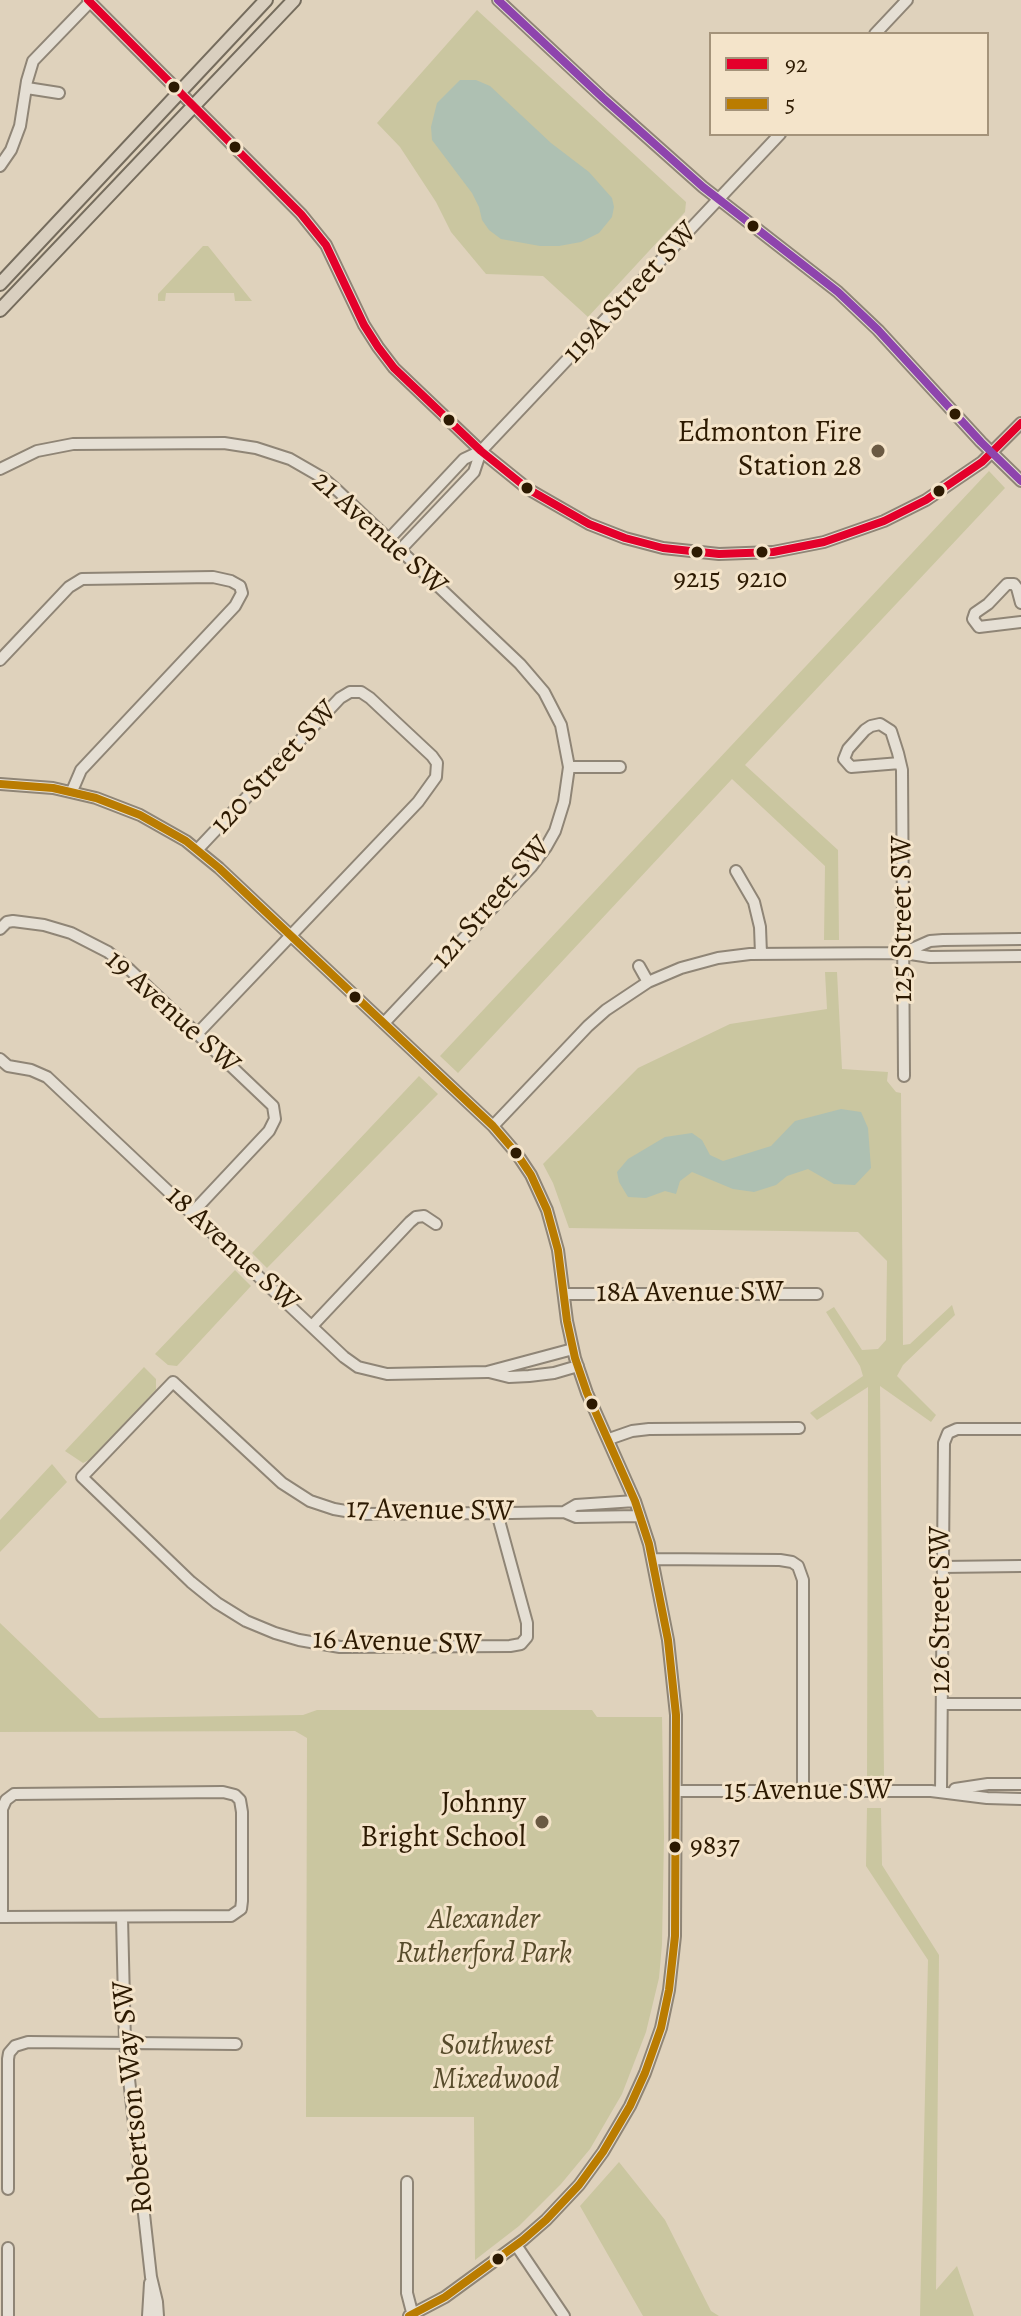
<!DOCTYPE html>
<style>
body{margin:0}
#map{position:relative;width:1021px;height:2316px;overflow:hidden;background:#dfd2bc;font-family:Alegreya,serif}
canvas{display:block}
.legend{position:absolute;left:709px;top:32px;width:280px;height:104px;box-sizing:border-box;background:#f4e4ca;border:2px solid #a4937a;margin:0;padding:10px 14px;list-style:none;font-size:24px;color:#2d1a02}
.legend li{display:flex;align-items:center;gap:16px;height:40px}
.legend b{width:40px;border:2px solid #a4937a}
</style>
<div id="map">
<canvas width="1021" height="2316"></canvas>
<ul class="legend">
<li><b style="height:10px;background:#e4002b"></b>92</li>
<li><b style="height:10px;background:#ba7c01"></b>5</li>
</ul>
</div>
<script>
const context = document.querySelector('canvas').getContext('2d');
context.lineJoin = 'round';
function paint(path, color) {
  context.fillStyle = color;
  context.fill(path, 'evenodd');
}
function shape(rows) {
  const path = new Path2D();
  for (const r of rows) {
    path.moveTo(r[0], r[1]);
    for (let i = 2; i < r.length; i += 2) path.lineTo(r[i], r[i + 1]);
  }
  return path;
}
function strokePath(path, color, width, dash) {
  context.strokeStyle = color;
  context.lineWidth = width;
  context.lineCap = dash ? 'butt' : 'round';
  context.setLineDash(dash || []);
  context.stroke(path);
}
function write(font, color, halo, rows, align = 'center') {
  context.font = font + ' Alegreya,serif';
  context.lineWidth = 6;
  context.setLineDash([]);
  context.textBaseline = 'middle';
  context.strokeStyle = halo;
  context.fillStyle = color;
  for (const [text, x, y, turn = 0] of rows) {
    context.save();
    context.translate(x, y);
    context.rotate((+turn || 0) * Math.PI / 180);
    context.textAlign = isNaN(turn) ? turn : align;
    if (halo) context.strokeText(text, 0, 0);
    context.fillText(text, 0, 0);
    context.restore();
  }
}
const green = shape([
 [477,10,686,202,685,212,588,317,543,276,486,274,451,232,436,202,400,147,377,123],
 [203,246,208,246,252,301,235,301,234,293,166,293,165,301,158,301,158,294],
 [989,471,1005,488,745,765,838,850,839,940,824,940,825,866,732,779,458,1073,440,1056],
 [825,972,837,972,842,1069,888,1072,887,1081,896,1092,901,1093,903,1345,910,1344,952,1305,955,1315,903,1365,897,1376,936,1415,931,1422,880,1386,884,1776,867,1778,868,1387,817,1420,810,1413,863,1376,860,1366,826,1312,834,1307,862,1350,878,1349,886,1340,887,1261,858,1232,569,1228,553,1183,543,1164,638,1068,730,1024,827,1009],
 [419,1076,438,1094,267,1268,252,1253],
 [235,1270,251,1286,177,1366,168,1365,155,1354],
 [144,1367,156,1379,156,1390,93,1458,83,1463,65,1451],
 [52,1464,67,1482,0,1552,0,1520],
 [0,1623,99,1718,303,1715,317,1710,592,1710,597,1717,662,1717,664,1837,662,1944,659,1978,646,2032,622,2094,590,2149,561,2184,519,2226,475,2260,474,2117,306,2117,307,1738,295,1731,0,1732],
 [867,1808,881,1808,882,1865,939,1955,936,2290,957,2266,974,2316,920,2316,928,1960,866,1866],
 [619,2162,665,2220,711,2311,719,2316,643,2316,580,2206]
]);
const water = shape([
 [460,80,476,80,490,86,551,143,589,172,612,198,614,207,612,217,599,233,581,242,559,246,540,246,501,239,489,230,482,220,479,207,472,193,432,140,431,127,437,103],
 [841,1109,861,1112,868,1128,871,1168,855,1185,834,1184,808,1169,787,1176,776,1185,754,1192,733,1189,692,1172,680,1181,676,1194,665,1191,646,1198,628,1197,619,1182,617,1172,628,1159,665,1137,692,1133,702,1140,710,1155,723,1161,771,1146,795,1121]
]);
const minor = shape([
 [88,0,301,214,326,245,364,325,378,347,394,368,481,451,528,489,589,524,625,538,663,548,719,554,773,552,824,542,884,521,926,500,982,462,1021,423],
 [498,0,603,98,703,187,838,292,878,330,981,442,1021,481],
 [875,34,907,0],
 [27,88,59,93],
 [0,166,11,150,20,126,27,81,33,61,90,2],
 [0,469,37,451,73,444,224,443,256,448,290,459,323,478,338,491,520,664,544,692,561,725,569,767,564,802,555,831,546,847,531,867,384,1023],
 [388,540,464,459,481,451,780,134],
 [400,550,474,472,481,451],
 [1021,603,1017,588,1014,584,1007,584,988,604,975,613,973,619,979,627,1021,622],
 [0,660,69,587,82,579,213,577,231,581,240,586,242,593,235,606,81,770,72,791],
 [900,763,851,767,844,759,848,749,865,730,871,726,880,724,891,731,898,753,902,770,904,1076],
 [569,767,620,767],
 [0,784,53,788,96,798,140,815,186,841,219,868,493,1126,517,1154,531,1175,547,1210,558,1250,567,1321,575,1358,587,1393,635,1501,649,1544,668,1640,676,1715,675,1936,669,1990,661,2028,645,2073,630,2106,603,2152,579,2185,546,2220,523,2240,445,2297,409,2316],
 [736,871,754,902,760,927,761,954],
 [0,929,7,922,13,921,44,925,71,933,108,952,130,970,273,1106,275,1119,269,1131,192,1213],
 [905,952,930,941,943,940,1021,939],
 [639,966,648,982],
 [197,1034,418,802,436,777,437,763,432,756,370,698,361,692,350,692,340,698,198,849],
 [0,1059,8,1066,31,1070,47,1077,344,1357,358,1367,387,1374,487,1372,573,1349],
 [493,1126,588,1026,606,1010,648,982,681,968,718,958,750,954,904,953,930,957,1021,956],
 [564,1294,817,1294],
 [312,1326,410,1222,416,1217,424,1216,436,1224],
 [489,1372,509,1377,529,1376,554,1373,578,1366],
 [609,1439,632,1431,649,1429,799,1428],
 [564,1512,576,1517,640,1516],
 [497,1513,527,1623,527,1637,521,1644,510,1646,340,1647,299,1640,275,1633,246,1621,217,1603,191,1582,82,1477,173,1382,282,1483,310,1501,334,1509,363,1514,497,1513,511,1513,564,1512,576,1505,635,1501],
 [652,1559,780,1560,792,1562,798,1566,803,1580,803,1792],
 [942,1567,1021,1566],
 [942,1704,1021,1704],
 [955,1789,988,1784,1021,1784],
 [676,1791,931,1791,987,1798,1021,1799],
 [941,1791,944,1443,948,1433,957,1429,1021,1429],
 [0,1917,231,1916,241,1909,242,1901,242,1812,240,1800,235,1795,223,1792,14,1794,6,1800,2,1809,2,1917],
 [122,1917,125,2043,151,2277,157,2302,158,2316],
 [407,2182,407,2293,413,2316],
 [8,2189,8,2059,9,2053,15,2046,28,2042,236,2044],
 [516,2245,564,2316],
 [8,2248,8,2316],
 [148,2316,150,2283]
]);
const major = shape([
 [0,284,266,0],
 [0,310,294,0]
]);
const bus1 = shape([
 [88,0,301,214,326,245,364,325,378,347,394,368,481,451,528,489,589,524,625,538,663,548,719,554,773,552,824,542,884,521,926,500,982,462,1021,423]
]);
const bus2 = shape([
 [0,784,53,788,96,798,140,815,186,841,219,868,493,1126,517,1154,531,1175,547,1210,558,1250,567,1321,575,1358,587,1393,635,1501,649,1544,668,1640,676,1715,675,1936,669,1990,661,2028,645,2073,630,2106,603,2152,579,2185,546,2220,523,2240,445,2297,409,2316]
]);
const bus3 = shape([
 [498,0,603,98,703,187,838,292,878,330,981,442,1021,481]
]);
const markers = [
 [174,87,7,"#2d1a02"],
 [235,147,7,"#2d1a02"],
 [753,226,7,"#2d1a02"],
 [955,414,7,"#2d1a02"],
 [449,420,7,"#2d1a02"],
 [878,451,8,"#6b5a43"],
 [527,488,7,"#2d1a02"],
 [939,491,7,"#2d1a02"],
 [697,552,7,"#2d1a02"],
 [762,552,7,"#2d1a02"],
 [355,997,7,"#2d1a02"],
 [516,1153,7,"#2d1a02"],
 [592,1404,7,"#2d1a02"],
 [542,1822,8,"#6b5a43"],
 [675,1847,7,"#2d1a02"],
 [498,2259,7,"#2d1a02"]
];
const busNames = [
 ["9215",697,580],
 ["9210",762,580],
 ["9837",690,1847,"left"]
];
const streetNames = [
 ["119A Street SW",631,293,-47],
 ["21 Avenue SW",379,534,42],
 ["120 Street SW",275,768,-47],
 ["121 Street SW",492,903,-49],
 ["125 Street SW",904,919,-90],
 ["19 Avenue SW",172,1013,42],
 ["18 Avenue SW",232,1250,43],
 ["18A Avenue SW",690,1294],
 ["17 Avenue SW",430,1511,1],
 ["126 Street SW",942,1610,-90],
 ["16 Avenue SW",397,1643,2],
 ["15 Avenue SW",808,1792],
 ["Robertson Way SW",134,2097,-95]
];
const poiNames = [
 ["Edmonton Fire",862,434],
 ["Station 28",862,468],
 ["Johnny",526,1805],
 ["Bright School",526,1839]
];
const parkNames = [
 ["Alexander",484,1921],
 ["Rutherford Park",484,1955],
 ["Southwest",496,2047],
 ["Mixedwood",496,2081]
];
paint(green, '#cac6a0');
paint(water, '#aec0b2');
strokePath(minor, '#8f8576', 14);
strokePath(major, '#756c5d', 16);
strokePath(minor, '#e5dfd4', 10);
strokePath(major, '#d9cfbf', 12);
strokePath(bus1, '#e4002b', 8);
strokePath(bus2, '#ba7c01', 8);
strokePath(bus3, '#8e44ad', 8);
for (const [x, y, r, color] of markers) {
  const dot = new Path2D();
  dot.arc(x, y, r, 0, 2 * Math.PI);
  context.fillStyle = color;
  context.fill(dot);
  strokePath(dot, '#f4e4ca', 3);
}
write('28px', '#2d1a02', '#f4e4ca', busNames);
write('30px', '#2d1a02', '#f4e4ca', streetNames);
write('30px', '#2d1a02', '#f4e4ca', poiNames, 'right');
write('italic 30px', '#574b2b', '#f4e4ca', parkNames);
</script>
